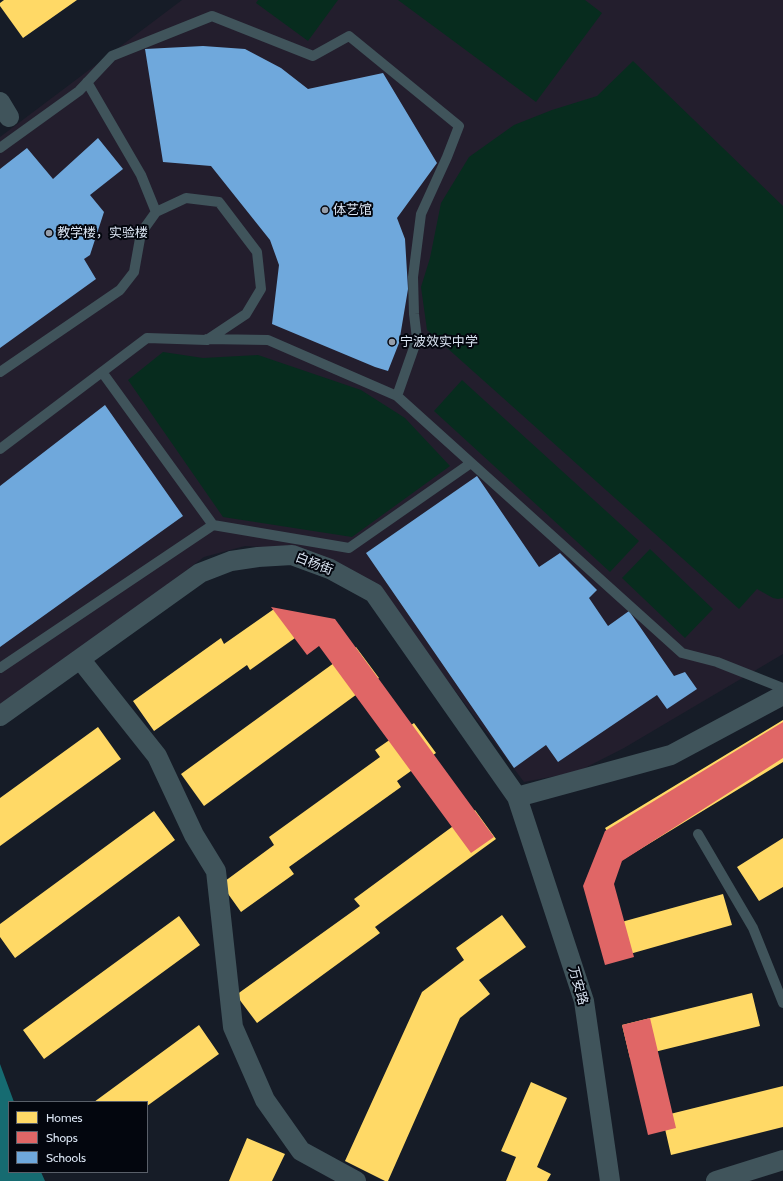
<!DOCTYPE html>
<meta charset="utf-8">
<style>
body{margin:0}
#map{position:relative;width:783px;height:1181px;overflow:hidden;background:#161c27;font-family:Cabin,sans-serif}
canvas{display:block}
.legend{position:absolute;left:8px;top:1101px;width:140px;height:72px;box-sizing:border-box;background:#03060e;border:1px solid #595f69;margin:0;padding:5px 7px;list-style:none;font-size:12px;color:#dae4f2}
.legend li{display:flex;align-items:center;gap:8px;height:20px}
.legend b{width:20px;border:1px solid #595f69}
</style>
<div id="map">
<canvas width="783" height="1181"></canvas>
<ul class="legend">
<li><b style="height:11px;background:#ffd966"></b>Homes</li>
<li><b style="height:11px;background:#e06666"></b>Shops</li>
<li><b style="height:11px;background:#6fa8dc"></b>Schools</li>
</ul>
</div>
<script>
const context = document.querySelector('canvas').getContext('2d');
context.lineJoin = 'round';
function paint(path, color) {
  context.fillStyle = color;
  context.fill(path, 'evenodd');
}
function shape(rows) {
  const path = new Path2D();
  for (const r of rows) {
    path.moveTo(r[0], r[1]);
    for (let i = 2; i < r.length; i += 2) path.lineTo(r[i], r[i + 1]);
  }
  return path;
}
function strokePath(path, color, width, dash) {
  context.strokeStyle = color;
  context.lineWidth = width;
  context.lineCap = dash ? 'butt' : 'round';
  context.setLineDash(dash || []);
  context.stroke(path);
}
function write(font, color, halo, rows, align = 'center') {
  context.font = font + ' Cabin,"Noto Sans SC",sans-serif';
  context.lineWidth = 4;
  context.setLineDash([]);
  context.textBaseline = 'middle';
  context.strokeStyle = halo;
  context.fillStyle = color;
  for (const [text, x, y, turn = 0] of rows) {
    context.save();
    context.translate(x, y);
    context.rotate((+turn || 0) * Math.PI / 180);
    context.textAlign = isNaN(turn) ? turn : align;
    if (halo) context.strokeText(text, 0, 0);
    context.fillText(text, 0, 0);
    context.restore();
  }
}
const education = shape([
 [182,0,783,0,783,654,624,748,577,772,524,782,376,586,295,549,245,546,204,557,77,653,0,706,0,137]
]);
const green = shape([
 [258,0,338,0,308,41,256,3],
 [398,0,585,0,602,13,536,102],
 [633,61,783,206,783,598,778,599,773,598,757,589,739,609,427,330,421,287,430,258,441,203,469,157,514,125,552,110,597,96],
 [163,352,203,358,258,355,361,390,405,418,450,466,352,537,223,517,128,380],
 [462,380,639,541,610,572,434,411],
 [650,549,713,609,685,638,622,578]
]);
const water = shape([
 [0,1064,14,1102,9,1102,9,1172,41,1172,45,1181,0,1181]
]);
const homes = shape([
 [4,0,77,0,23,38,0,6,0,3],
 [274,609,295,638,250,670,247,665,154,731,133,701,221,638,224,644],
 [356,647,379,678,204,806,181,774],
 [783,720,783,762,624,859,605,828],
 [414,723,436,753,397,781,401,787,289,867,294,874,241,912,221,884,274,845,269,837,380,757,375,750],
 [98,727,121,759,0,846,0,798],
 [475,810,496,839,375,927,380,933,257,1023,236,995,360,906,354,899],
 [154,811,175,840,15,958,0,937,0,924],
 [783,838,783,887,759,901,737,867],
 [723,894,732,925,605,961,596,929],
 [502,915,526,947,479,980,490,994,460,1018,388,1181,385,1181,345,1161,422,992,464,960,456,948],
 [179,916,200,945,44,1059,23,1030],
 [752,993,760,1026,630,1058,622,1025],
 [199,1025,219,1054,147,1106,147,1102,94,1102],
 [531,1082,567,1098,537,1167,551,1174,547,1181,506,1181,516,1157,501,1151],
 [783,1086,783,1127,671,1155,662,1116],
 [247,1138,285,1154,272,1181,229,1181]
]);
const shops = shape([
 [271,607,335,619,494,837,471,853,319,646,307,655],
 [783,722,783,758,622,861,614,884,634,957,605,965,583,886,605,831],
 [650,1018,676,1128,648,1135,622,1025]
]);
const schools = shape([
 [203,46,245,49,281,68,308,89,383,73,437,163,397,218,405,239,408,289,399,343,388,371,375,367,272,324,279,265,270,240,211,166,163,162,145,49],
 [98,138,123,169,90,195,104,212,90,255,84,259,96,279,0,348,0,169,27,148,53,179],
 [105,405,183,516,0,647,0,486],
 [477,476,539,567,560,553,597,590,589,598,608,626,629,611,674,676,685,672,697,689,667,709,657,695,558,762,546,745,514,768,366,553]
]);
const service = shape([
 [87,82,141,175,156,212],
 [0,148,79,91,112,56,212,16,313,56,349,36,459,126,447,157,421,214,413,277,414,314,417,339,397,396],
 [207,339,268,340,397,396,682,653,717,662,783,688],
 [0,372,120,290,134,272,141,233,156,212,186,198,219,202,257,252,261,289,246,314,207,340,147,338,0,449],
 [102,372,213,525,349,548,471,463],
 [0,668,213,525],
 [698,834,753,928,783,1003]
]);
const minor = shape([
 [0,102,9,117],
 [80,659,157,756,194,835,216,871,233,1027,265,1100,301,1151,356,1181],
 [0,716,200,573,231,561,258,557,292,555,330,569,374,593,517,797,584,1001,610,1181],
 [517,797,671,755,783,695],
 [716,1181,783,1160]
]);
const markers = [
 [325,210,4,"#959eab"],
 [49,233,4,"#959eab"],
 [392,342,4,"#959eab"]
];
const poiNames = [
 ["体艺馆",333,210],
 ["教学楼，实验楼",57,233],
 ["宁波效实中学",400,342]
];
const streetNames = [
 ["白杨街",314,564,21],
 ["万安路",578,986,74]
];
paint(education, '#231e2d');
paint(green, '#072c1e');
paint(water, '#166b71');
paint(homes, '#ffd966');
paint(shops, '#e06666');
paint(schools, '#6fa8dc');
strokePath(service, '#40545b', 10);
strokePath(minor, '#40545b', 20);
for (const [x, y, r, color] of markers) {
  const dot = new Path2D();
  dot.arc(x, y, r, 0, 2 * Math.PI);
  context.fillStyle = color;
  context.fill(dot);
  strokePath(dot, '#03060e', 1.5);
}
write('13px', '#dae4f2', '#03060e', poiNames, 'left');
write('13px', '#dae4f2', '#03060e', streetNames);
</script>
